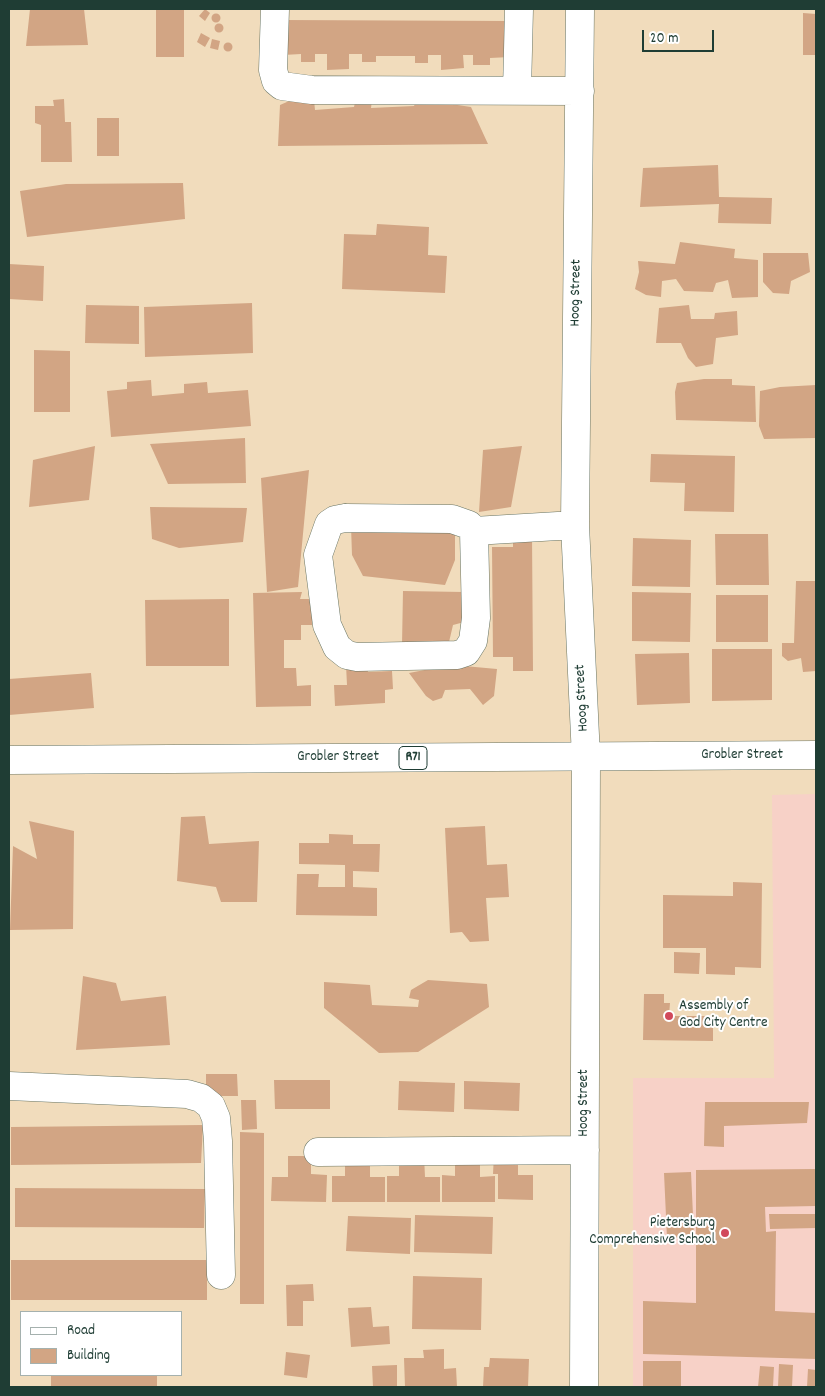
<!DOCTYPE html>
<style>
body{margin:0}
#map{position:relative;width:825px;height:1396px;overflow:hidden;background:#f1dcbc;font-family:Dekko,sans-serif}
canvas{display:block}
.frame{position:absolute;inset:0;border:10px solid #1f3d34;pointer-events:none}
.legend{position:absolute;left:20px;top:1311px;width:162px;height:65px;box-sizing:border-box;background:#fff;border:1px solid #a5b1ae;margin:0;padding:6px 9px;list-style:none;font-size:15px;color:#1f3d34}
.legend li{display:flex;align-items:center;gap:10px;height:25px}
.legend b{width:25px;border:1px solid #a5b1ae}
.scale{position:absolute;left:642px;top:30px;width:72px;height:22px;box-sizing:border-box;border:2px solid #1f3d34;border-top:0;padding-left:6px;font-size:15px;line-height:18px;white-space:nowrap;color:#1f3d34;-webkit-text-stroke:4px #fff;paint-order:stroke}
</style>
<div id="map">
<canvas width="825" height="1396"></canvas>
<div class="frame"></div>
<ul class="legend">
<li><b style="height:6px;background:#fff"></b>Road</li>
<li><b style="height:14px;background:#d2a584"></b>Building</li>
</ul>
<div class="scale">20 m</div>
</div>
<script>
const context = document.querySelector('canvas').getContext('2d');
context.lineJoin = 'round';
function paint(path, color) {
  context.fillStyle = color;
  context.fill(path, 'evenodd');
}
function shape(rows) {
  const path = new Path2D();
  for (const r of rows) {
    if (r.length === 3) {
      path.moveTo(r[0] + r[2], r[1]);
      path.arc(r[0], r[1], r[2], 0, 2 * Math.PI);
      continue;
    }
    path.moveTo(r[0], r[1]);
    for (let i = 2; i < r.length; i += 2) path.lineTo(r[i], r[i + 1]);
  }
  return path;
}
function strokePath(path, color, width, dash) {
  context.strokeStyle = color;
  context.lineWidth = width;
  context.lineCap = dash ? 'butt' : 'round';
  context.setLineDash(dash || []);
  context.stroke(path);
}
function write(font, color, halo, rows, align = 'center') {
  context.font = font + ' Dekko,sans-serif';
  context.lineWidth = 4;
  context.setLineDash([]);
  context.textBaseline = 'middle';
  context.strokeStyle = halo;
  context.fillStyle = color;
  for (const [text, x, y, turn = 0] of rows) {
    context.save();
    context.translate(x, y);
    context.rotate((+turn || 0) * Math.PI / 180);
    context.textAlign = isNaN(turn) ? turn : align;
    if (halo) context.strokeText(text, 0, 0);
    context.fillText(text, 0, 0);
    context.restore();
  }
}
const built = shape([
 [816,794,816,1387,633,1387,633,1078,774,1078,772,795]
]);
const building = shape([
 [30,9,84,9,88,45,26,46],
 [156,9,184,9,184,57,156,57],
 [205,9,210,13,205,21,199,16],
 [803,13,816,14,816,55,803,55],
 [216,18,4.5],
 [282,20,510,21,510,57,490,58,490,65,473,65,473,55,463,55,464,68,441,70,441,55,428,55,428,63,415,63,415,56,376,56,376,62,362,62,362,54,349,54,349,69,327,70,327,54,315,54,315,62,301,62,301,54,283,55],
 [219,28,4.5],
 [201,33,210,38,205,47,197,42],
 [212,39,220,41,218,50,210,48],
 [228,47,4.5],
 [296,98,314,100,315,110,354,107,356,98,372,100,371,108,414,106,417,99,471,107,488,144,278,146,280,105],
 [64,99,65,122,71,122,72,162,41,162,41,125,35,123,35,106,54,106,53,100],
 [97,118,119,118,119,156,97,156],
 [718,165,719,197,772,198,771,224,718,223,719,204,640,207,643,168],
 [183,183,185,219,27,237,20,191,66,184],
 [377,224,429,227,428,255,447,256,445,293,342,289,344,234,376,235],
 [680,242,735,249,734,258,758,260,758,297,732,298,728,280,716,283,713,292,684,291,676,279,662,281,661,297,646,295,635,289,639,272,638,261,675,264],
 [763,253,808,253,810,272,791,281,789,294,773,293,763,282],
 [9,264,44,266,43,301,9,299],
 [252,303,253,353,145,357,144,307],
 [86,305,139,306,139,344,85,343],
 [689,305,691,319,714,319,715,313,737,311,738,335,716,338,713,364,696,367,688,358,681,343,656,343,659,308],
 [34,350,70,351,70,412,34,412],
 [704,379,732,379,732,385,755,386,756,422,676,420,675,392,677,383],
 [151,380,152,396,184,393,184,384,207,382,208,393,248,390,251,426,111,437,107,391,127,389,127,382],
 [816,385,816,438,764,439,759,426,760,391,780,387],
 [245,438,246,483,168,484,150,444],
 [95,446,89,500,29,507,33,460],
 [522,446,511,507,479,512,483,450],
 [651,454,735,456,734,512,684,511,685,483,650,482],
 [309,470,298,587,267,592,261,478],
 [150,507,247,508,243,542,179,548,152,539],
 [351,526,455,528,455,560,445,585,363,576,352,555],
 [715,534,768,534,769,585,716,585],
 [513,535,532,535,533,671,513,671,513,657,493,657,492,547,513,547],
 [633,538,691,540,690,587,632,586],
 [796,581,816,581,816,671,803,672,801,658,788,661,782,656,782,643,794,643],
 [403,591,464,592,468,621,453,625,449,642,402,645],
 [302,592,300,599,312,599,312,625,301,625,301,640,284,640,284,668,296,668,297,686,311,685,311,706,256,707,253,593],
 [632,592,691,593,690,642,632,641],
 [716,595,768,595,768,642,716,642],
 [229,599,229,666,146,666,145,600],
 [712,649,772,649,772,700,712,701],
 [689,653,690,703,637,705,635,654],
 [367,664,368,672,392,671,393,689,385,690,385,703,335,706,334,685,347,685,346,665],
 [464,666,497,669,494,696,483,705,470,689,445,690,442,698,433,701,426,696,409,673,435,668],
 [91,673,94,708,9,715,9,679],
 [205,816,209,844,259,841,257,902,221,902,216,887,177,881,181,817],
 [29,821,74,831,73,929,10,930,13,846,37,859],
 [485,826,487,865,507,864,509,897,486,898,489,941,470,942,462,932,450,933,445,828],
 [329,834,353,835,353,844,380,844,379,872,353,871,353,887,377,888,377,916,296,915,297,874,319,874,318,887,345,887,345,865,299,864,299,843,329,843],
 [733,882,762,883,761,968,735,967,735,975,706,974,706,948,663,948,663,895,733,896],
 [674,952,700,953,699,974,674,973],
 [83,976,116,983,121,1001,166,996,170,1045,76,1050],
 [428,980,487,984,489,1007,418,1052,379,1053,324,1008,324,982,370,985,372,1005,418,1007,419,1000,409,998,411,990],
 [644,994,664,994,664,1003,670,1003,669,1016,713,1016,713,1041,643,1040],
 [206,1074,237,1074,238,1096,206,1096],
 [274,1080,330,1080,330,1109,275,1109],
 [399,1081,455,1083,454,1112,398,1110],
 [464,1081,520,1083,519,1111,464,1109],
 [241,1100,256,1100,257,1129,242,1130],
 [705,1102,809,1102,807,1123,724,1126,724,1147,704,1146],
 [203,1125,201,1163,11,1165,11,1127],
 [240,1132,264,1133,264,1304,240,1304],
 [494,1154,518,1155,518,1175,533,1175,533,1200,498,1199,498,1174,493,1174],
 [288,1156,311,1156,311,1174,327,1175,326,1202,271,1201,272,1177,288,1177],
 [345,1156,370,1156,370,1177,385,1177,385,1202,332,1202,332,1176,345,1176],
 [399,1156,424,1156,425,1177,440,1177,440,1202,387,1202,387,1176,399,1176],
 [455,1156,480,1156,480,1177,495,1176,495,1202,442,1202,442,1175,455,1176],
 [816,1169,816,1206,765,1207,766,1232,776,1231,775,1311,816,1313,816,1359,643,1354,643,1301,696,1303,696,1170],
 [691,1172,694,1237,667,1238,664,1173],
 [15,1188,205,1189,204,1228,15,1227],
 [769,1214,816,1214,816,1228,770,1229],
 [415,1215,493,1217,492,1254,414,1252],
 [348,1216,411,1218,410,1254,346,1251],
 [11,1260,207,1260,207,1300,11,1300],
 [413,1276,482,1278,481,1330,412,1329],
 [313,1284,314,1301,303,1301,303,1326,287,1326,286,1285],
 [371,1307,373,1327,389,1326,390,1344,351,1347,348,1308],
 [444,1349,444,1369,456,1368,457,1387,405,1387,404,1358,424,1358,423,1350],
 [286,1352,310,1355,307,1378,284,1375],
 [490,1358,529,1359,528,1387,483,1387,484,1367,489,1367],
 [643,1361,681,1361,681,1387,643,1387],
 [779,1364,793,1365,792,1387,778,1387],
 [397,1365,397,1387,373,1387,372,1366],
 [760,1366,774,1367,773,1387,758,1387],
 [808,1369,816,1370,816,1387,807,1387],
 [51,1375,157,1375,157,1387,51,1387]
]);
const street = shape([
 [275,9,273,70,276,81,282,86,312,90,580,91],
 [580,9,575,525,586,757,584,1387],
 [517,91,519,9],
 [345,518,452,519,469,525,474,531,476,618,473,641,466,652,457,655,357,657,347,655,337,647,327,625,318,555,329,524,335,520,345,518],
 [474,531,575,525],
 [9,1086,187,1094,201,1098,211,1106,216,1118,218,1141,221,1275],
 [318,1152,585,1150]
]);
const primary = shape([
 [9,760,816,755]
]);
const markers = [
 [669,1016,5,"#d1495b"],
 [725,1233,5,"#d1495b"]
];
const shields = [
 [413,758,28]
];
const shieldNames = [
 ["R71",413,758]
];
const streetNames = [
 ["Hoog Street",577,293,-89],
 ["Hoog Street",583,698,-93],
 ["Grobler Street",742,756],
 ["Grobler Street",338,758],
 ["Hoog Street",585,1103,-90]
];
const poiNames = [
 ["Assembly of",679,1007],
 ["God City Centre",679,1024],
 ["Pietersburg",715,1224,"right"],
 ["Comprehensive School",715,1241,"right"]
];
paint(built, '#f7d1c7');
paint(building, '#d2a584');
strokePath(street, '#687564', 29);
strokePath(primary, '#687564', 29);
strokePath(street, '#fff', 28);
strokePath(primary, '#fff', 28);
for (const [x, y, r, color] of markers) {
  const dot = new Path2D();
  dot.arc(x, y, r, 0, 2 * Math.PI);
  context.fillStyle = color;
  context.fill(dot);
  strokePath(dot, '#fff', 2);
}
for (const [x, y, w] of shields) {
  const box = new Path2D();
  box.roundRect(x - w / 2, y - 11.5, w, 23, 4);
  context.fillStyle = '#fff';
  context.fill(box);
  strokePath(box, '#1f3d34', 1);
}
write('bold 14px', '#1f3d34', null, shieldNames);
write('15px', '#1f3d34', '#fff', streetNames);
write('15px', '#1f3d34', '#fff', poiNames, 'left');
</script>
